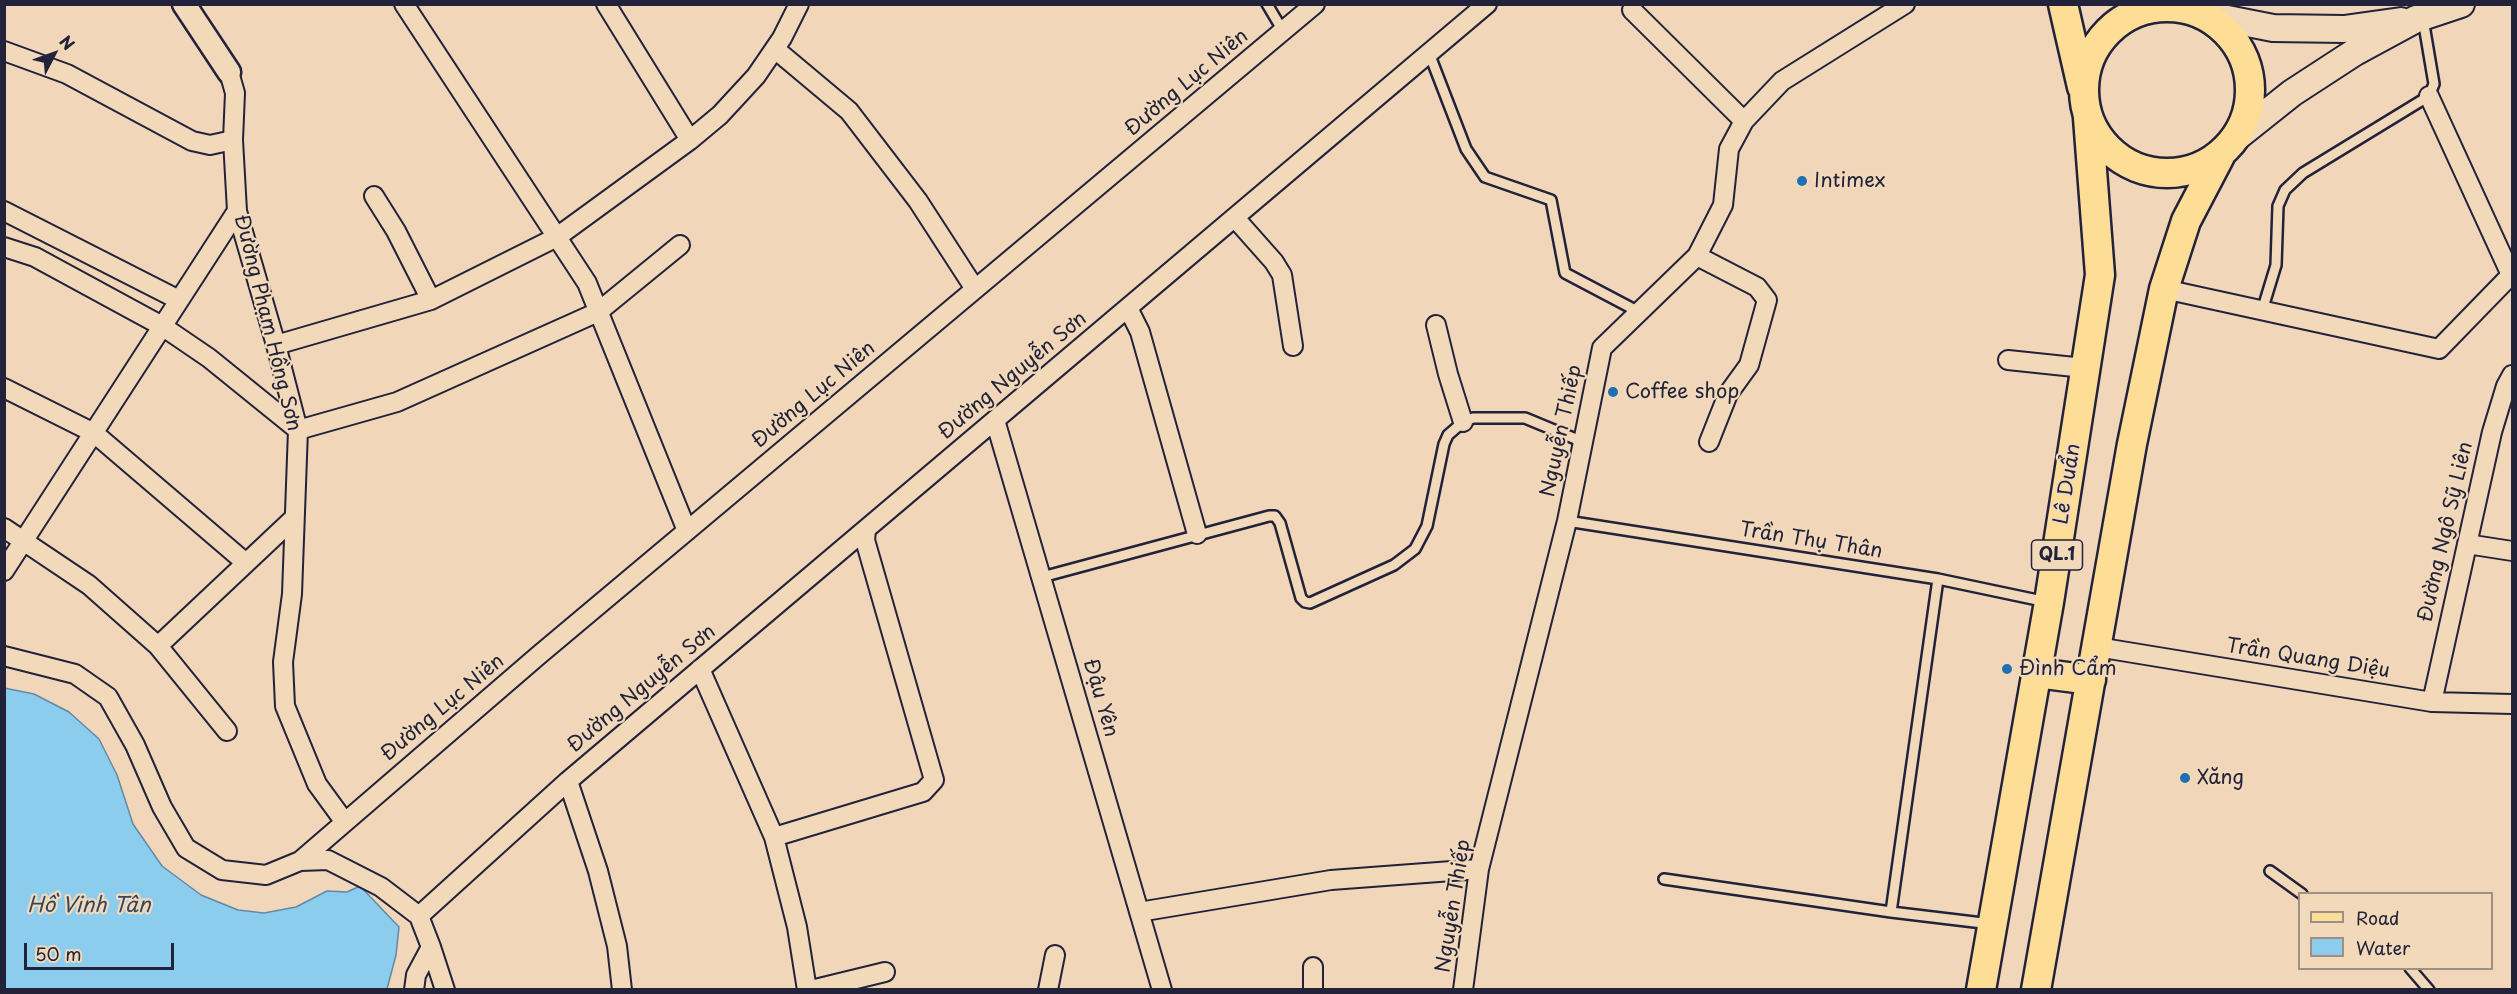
<!DOCTYPE html>
<meta charset="utf-8">
<style>
body{margin:0}
#map{position:relative;width:2517px;height:994px;overflow:hidden;background:#f2d6ba;font-family:"Playpen Sans",sans-serif}
canvas{display:block}
.frame{position:absolute;inset:0;border:6px solid #22223b;pointer-events:none}
.legend{position:absolute;left:2298px;top:892px;width:195px;height:78px;box-sizing:border-box;background:#f1d9b9;border:2px solid #9e9087;margin:0;padding:8px 10px;list-style:none;font-size:18px;color:#22223b}
.legend li{display:flex;align-items:center;gap:12px;height:30px}
.legend b{width:30px;border:2px solid #9e9087}
.north{position:absolute;left:24px;top:24px;width:60px;height:60px;-webkit-text-stroke:4px #f1d9b9;paint-order:stroke;rotate:49deg;font-size:16px;font-weight:700;line-height:24px;text-align:center;color:#22223b}
.north::after{content:'';display:block;margin:auto;width:21px;height:27px;background:#22223b;clip-path:polygon(50% 0,100% 100%,50% 72%,0 100%)}
.scale{position:absolute;left:24px;top:943px;width:150px;height:27px;box-sizing:border-box;border:3px solid #22223b;border-top:0;padding-left:8px;font-size:18px;line-height:21px;white-space:nowrap;color:#22223b;-webkit-text-stroke:4px #f1d9b9;paint-order:stroke}
</style>
<div id="map">
<canvas width="2517" height="994"></canvas>
<div class="frame"></div>
<ul class="legend">
<li><b style="height:8px;background:#fedd96"></b>Road</li>
<li><b style="height:16px;background:#8ccded"></b>Water</li>
</ul>
<div class="north">N</div>
<div class="scale">50 m</div>
</div>
<script>
const context = document.querySelector('canvas').getContext('2d');
context.lineJoin = 'round';
function paint(path, color) {
  context.fillStyle = color;
  context.fill(path, 'evenodd');
}
function shape(rows) {
  const path = new Path2D();
  for (const r of rows) {
    if (r.length === 3) {
      path.moveTo(r[0] + r[2], r[1]);
      path.arc(r[0], r[1], r[2], 0, 2 * Math.PI);
      continue;
    }
    path.moveTo(r[0], r[1]);
    for (let i = 2; i < r.length; i += 2) path.lineTo(r[i], r[i + 1]);
  }
  return path;
}
function strokePath(path, color, width, dash) {
  context.strokeStyle = color;
  context.lineWidth = width;
  context.lineCap = dash ? 'butt' : 'round';
  context.setLineDash(dash || []);
  context.stroke(path);
}
function write(font, color, halo, rows, align = 'center') {
  context.font = font + ' "Playpen Sans",sans-serif';
  context.lineWidth = 4.5;
  context.setLineDash([]);
  context.textBaseline = 'middle';
  context.strokeStyle = halo;
  context.fillStyle = color;
  for (const [text, x, y, turn = 0] of rows) {
    context.save();
    context.translate(x, y);
    context.rotate((+turn || 0) * Math.PI / 180);
    context.textAlign = isNaN(turn) ? turn : align;
    if (halo) context.strokeText(text, 0, 0);
    context.fillText(text, 0, 0);
    context.restore();
  }
}
const water = shape([
 [4,688,34,694,69,712,99,739,117,775,133,824,162,866,201,895,238,910,264,913,296,907,327,891,347,892,360,886,399,927,396,955,387,989,5,989,4,688]
]);
const service = shape([
 [1267,4,1283,31],
 [1429,53,1466,149,1485,177,1551,200,1565,273,1639,312],
 [2262,311,2276,265,2278,206,2285,190,2303,173,2429,96,2434,84,2423,19],
 [1567,521,1938,579,2047,602],
 [1042,577,1269,516,1275,516,1280,523,1301,598,1305,602,1310,603,1394,565,1415,549,1427,526,1444,444,1448,435,1463,422,1473,418,1525,418,1583,442],
 [2270,871,2302,894],
 [1664,879,1891,912,1991,924],
 [1891,912,1938,579],
 [2410,968,2429,990]
]);
const minor = shape([
 [404,4,587,283,687,531],
 [606,4,690,140],
 [1632,10,1744,121],
 [775,49,849,111,918,201,975,289],
 [4,51,67,74,192,141,210,145,233,140],
 [229,72,235,93,233,140,237,211,276,345,298,430,292,594,283,662,285,706,317,784,344,821],
 [374,196,396,231,431,300],
 [4,211,179,300],
 [1235,218,1274,262,1282,275,1293,346],
 [4,247,35,257,162,326,209,358,298,430,397,402,598,312,680,245],
 [1697,256,1757,287,1767,300,1749,365,1728,394,1709,442],
 [2164,289,2439,349,2511,275,2429,96],
 [1123,312,1130,312,1140,332,1197,534],
 [1436,325,1448,374,1463,422],
 [276,345,431,300,557,237,690,140,720,115,756,76,782,38,799,4],
 [2008,360,2084,368],
 [4,388,94,433,246,563],
 [995,420,1162,990],
 [4,528,89,585,158,646,227,731],
 [2467,544,2512,551],
 [4,571,237,211],
 [158,646,294,518],
 [2097,647,2432,702,2512,704],
 [4,656,75,674,108,697,135,745,162,807,186,848,222,870,266,875,300,861,328,860,381,887,419,916,431,947,416,975,414,990],
 [700,669,774,837,797,927,807,990],
 [2432,702,2492,432,2506,386,2512,375],
 [568,781,598,871,617,946,622,990],
 [774,837,923,792,934,780,865,540,866,530],
 [300,861,539,655,1315,4],
 [1139,912,1331,880,1479,869],
 [419,916,568,781,1487,4],
 [431,947,445,990],
 [811,990,885,972],
 [1048,990,1055,955],
 [1313,990,1313,967],
 [1463,990,1479,869,1567,521,1602,348,1697,256,1723,205,1729,149,1744,121,1782,81,1905,4]
]);
const tertiary = shape([
 [184,4,229,72]
]);
const secondary = shape([
 [2202,14,2273,28,2344,29,2401,21],
 [2238,136,2292,93,2355,52,2416,19,2461,4]
]);
const primary = shape([
 [2063,4,2082,87],
 [2167,90,83],
 [2037,673,2091,680],
 [1981,990,2049,602,2100,275,2088,118],
 [2036,990,2132,444,2164,289,2186,221,2220,156]
]);
const markers = [
 [1802,181,6,"#1f6fb2"],
 [1613,392,6,"#1f6fb2"],
 [2007,669,6,"#1f6fb2"],
 [2185,778,6,"#1f6fb2"]
];
const shields = [
 [2057,555,51]
];
const shieldNames = [
 ["QL.1",2057,555]
];
const streetNames = [
 ["Đường Lục Niên",1187,83,-40],
 ["Đường Phạm Hồng Sơn",267,323,76],
 ["Đường Nguyễn Sơn",1013,376,-40],
 ["Đường Lục Niên",814,395,-40],
 ["Nguyễn Thiếp",1562,431,-78],
 ["Lê Duẩn",2068,484,-81],
 ["Đường Ngô Sỹ Liên",2446,532,-77],
 ["Trần Thụ Thân",1811,541,9],
 ["Trần Quang Diệu",2308,659,9],
 ["Đường Nguyễn Sơn",642,689,-40],
 ["Đậu Yên",1100,698,74],
 ["Đường Lục Niên",443,708,-40],
 ["Nguyễn Thiếp",1454,906,-81]
];
const poiNames = [
 ["Intimex",1814,181],
 ["Coffee shop",1625,392],
 ["Đình Cẩm",2019,669],
 ["Xăng",2197,778]
];
const waterNames = [
 ["Hồ Vinh Tân",89,906]
];
paint(water, '#8ccded');
strokePath(water, '#6289a6', 1.5);
strokePath(service, '#22223b', 14);
strokePath(minor, '#22223b', 22);
strokePath(tertiary, '#22223b', 27);
strokePath(secondary, '#22223b', 30);
strokePath(primary, '#22223b', 33);
strokePath(service, '#f1d9b9', 9);
strokePath(minor, '#f1d9b9', 18);
strokePath(tertiary, '#f1d9b9', 22);
strokePath(secondary, '#f1d9b9', 26);
strokePath(primary, '#fedd96', 28);
for (const [x, y, r, color] of markers) {
  const dot = new Path2D();
  dot.arc(x, y, r, 0, 2 * Math.PI);
  context.fillStyle = color;
  context.fill(dot);
  strokePath(dot, '#f1d9b9', 2);
}
for (const [x, y, w] of shields) {
  const box = new Path2D();
  box.roundRect(x - w / 2, y - 15, w, 30, 4.5);
  context.fillStyle = '#f1d9b9';
  context.fill(box);
  strokePath(box, '#22223b', 1.5);
}
write('bold 18px', '#22223b', null, shieldNames);
write('20px', '#22223b', '#f1d9b9', streetNames);
write('20px', '#22223b', '#f1d9b9', poiNames, 'left');
write('italic 21px', '#37445f', '#f1d9b9', waterNames);
</script>
